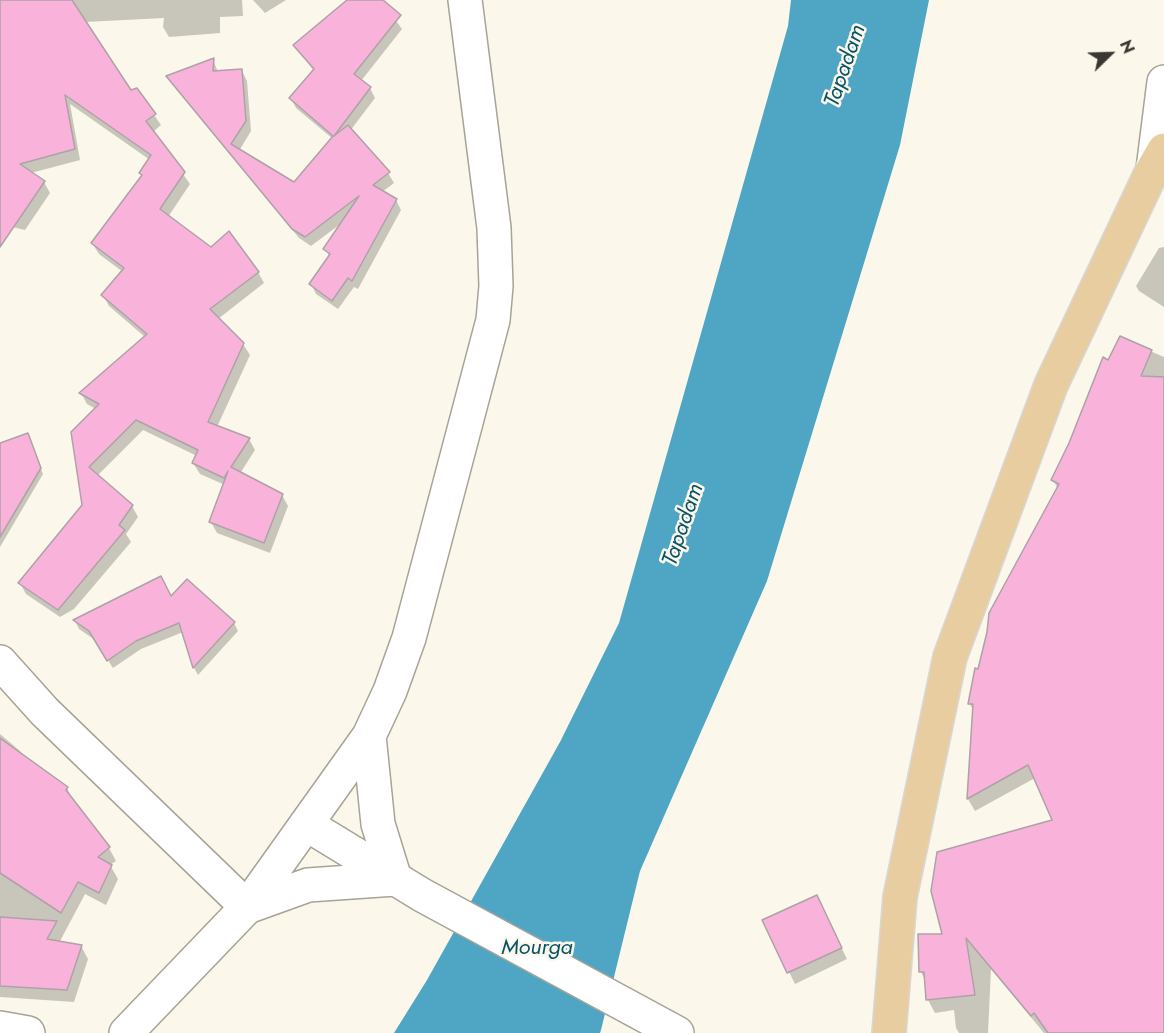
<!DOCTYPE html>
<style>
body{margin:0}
#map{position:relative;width:1164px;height:1033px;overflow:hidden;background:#fbf7ea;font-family:Jost,sans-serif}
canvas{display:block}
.north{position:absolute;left:1080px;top:24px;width:60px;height:60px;-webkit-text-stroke:4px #fbf7ea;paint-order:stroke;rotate:67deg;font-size:16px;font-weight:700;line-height:24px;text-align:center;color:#3a3833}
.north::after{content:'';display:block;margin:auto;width:21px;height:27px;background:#3a3833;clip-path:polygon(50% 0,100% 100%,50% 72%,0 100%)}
</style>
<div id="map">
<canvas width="1164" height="1033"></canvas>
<div class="north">N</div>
</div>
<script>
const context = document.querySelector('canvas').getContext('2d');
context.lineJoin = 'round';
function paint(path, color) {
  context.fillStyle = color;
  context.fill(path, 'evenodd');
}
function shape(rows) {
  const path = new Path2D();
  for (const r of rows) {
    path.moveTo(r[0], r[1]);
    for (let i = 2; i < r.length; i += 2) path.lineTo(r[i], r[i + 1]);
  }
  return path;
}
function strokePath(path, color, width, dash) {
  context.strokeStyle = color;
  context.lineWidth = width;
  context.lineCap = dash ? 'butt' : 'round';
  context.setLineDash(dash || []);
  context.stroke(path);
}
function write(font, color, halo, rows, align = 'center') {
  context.font = font + ' Jost,sans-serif';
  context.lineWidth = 5;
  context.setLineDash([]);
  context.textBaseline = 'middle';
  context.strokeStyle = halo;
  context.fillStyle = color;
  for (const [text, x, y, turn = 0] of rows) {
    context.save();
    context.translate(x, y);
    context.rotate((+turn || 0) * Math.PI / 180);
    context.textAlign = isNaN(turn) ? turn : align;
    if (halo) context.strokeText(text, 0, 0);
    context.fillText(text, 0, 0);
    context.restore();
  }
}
const water = shape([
 [791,0,929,0,900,145,767,581,640,871,601,1030,600,1033,394,1033,427,980,560,742,619,623,788,26]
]);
const shadow = shape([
 [0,0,242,0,243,16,220,17,220,33,169,37,163,27,164,18,85,22,131,92,154,115,161,125,153,132,190,184,168,217,211,249,258,272,264,283,218,319,243,344,250,355,217,427,249,439,255,450,241,472,282,495,288,506,270,553,217,533,211,522,225,485,200,474,193,463,197,456,143,430,97,476,132,506,138,517,126,534,131,542,74,609,60,617,26,594,20,583,83,506,96,409,87,404,81,393,145,337,109,306,103,295,123,272,99,254,92,243,143,176,141,173,150,160,70,104,80,160,31,173,44,182,50,193,25,230,8,226,0,234],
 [253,0,286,0,265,13],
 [349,0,381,0,402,29,361,81,370,88,375,98,350,131,388,173,394,183,382,192,396,200,401,210,358,289,354,287,338,309,316,294,311,284,330,257,325,249,343,222,311,246,299,238,174,86,169,77,213,60,218,72,242,71,247,81,251,131,239,151,294,184,333,139,296,108,291,98,314,71,295,45],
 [1164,247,1164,307,1139,291,1136,286,1159,248],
 [1120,338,1164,357,1164,1033,1044,1033,991,969,988,1033,959,1033,956,1028,954,1010,935,1013,928,1000,926,982,921,972,944,935,1054,821,1035,778,975,811,968,799,974,711,969,703,980,670,1058,489,1053,480],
 [30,440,43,474,0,547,0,445],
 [171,598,234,623,238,631,198,675,194,668,183,632,141,649,113,668,95,640,79,629,75,621],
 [0,734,20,751,24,757,67,788,73,802,109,848,116,861,110,865,118,879,106,905,85,894,59,943,81,946,88,959,74,1002,0,997],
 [822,908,847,959,795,984,764,921]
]);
const building = shape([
 [0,0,72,0,131,90,137,88,156,114,146,121,185,172,160,209,211,247,229,231,259,272,210,309,244,343,208,422,250,438,231,467,283,494,264,543,209,522,228,471,224,478,192,463,198,450,136,420,89,467,133,505,119,525,125,530,58,610,18,583,82,505,71,432,99,404,79,393,147,334,101,295,124,268,91,243,142,175,139,173,151,155,65,95,75,149,20,164,45,181,0,247,0,0],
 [347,0,383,0,401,15,354,74,371,87,334,136,348,125,390,172,373,185,397,199,352,281,348,278,332,301,309,284,330,254,323,249,359,196,305,237,292,229,166,76,214,58,213,71,242,69,246,121,231,144,294,182,333,136,289,98,314,69,293,45,347,0],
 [1120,336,1152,350,1141,376,1164,377,1164,1033,1048,1033,1034,1013,1031,1016,966,938,975,995,926,1000,924,972,919,972,918,934,942,934,931,891,937,852,1052,820,1028,765,967,799,973,704,968,704,975,668,978,669,987,632,989,613,1059,484,1051,480,1069,443,1103,357,1108,360,1120,336],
 [28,433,41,468,0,537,0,443,28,433],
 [161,576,171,596,187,579,235,622,193,668,179,623,136,641,107,661,89,631,73,620,161,576],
 [0,738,68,787,66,790,110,847,98,857,112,865,99,893,78,882,61,913,0,873,0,738],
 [817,895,842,948,787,973,762,920,817,895],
 [0,917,57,921,47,939,82,945,67,990,0,986,0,917]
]);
const street = shape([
 [1153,169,1164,82],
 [0,662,45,712,247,907],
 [306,824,422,895,677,1033],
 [247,907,308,885,395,879,378,824,369,736],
 [0,1028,28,1033],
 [126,1033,247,907,369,736,390,691,409,638,493,320,496,286,494,228,465,0]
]);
const primary = shape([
 [889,1033,900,897,950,657,1051,385,1153,169,1164,150]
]);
const waterNames = [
 ["Tapadam",846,66,-71],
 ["Tapadam",684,525,-71],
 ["Mourga",537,949]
];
paint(water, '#4fa6c4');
paint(shadow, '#0003');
paint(building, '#f9b3da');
strokePath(building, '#aea1a7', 1.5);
strokePath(street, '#a7a397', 36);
strokePath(primary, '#d8d7d6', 36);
strokePath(street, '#fff', 33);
strokePath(primary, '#e8cda1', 33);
write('italic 22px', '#075369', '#fbf7ea', waterNames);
</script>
